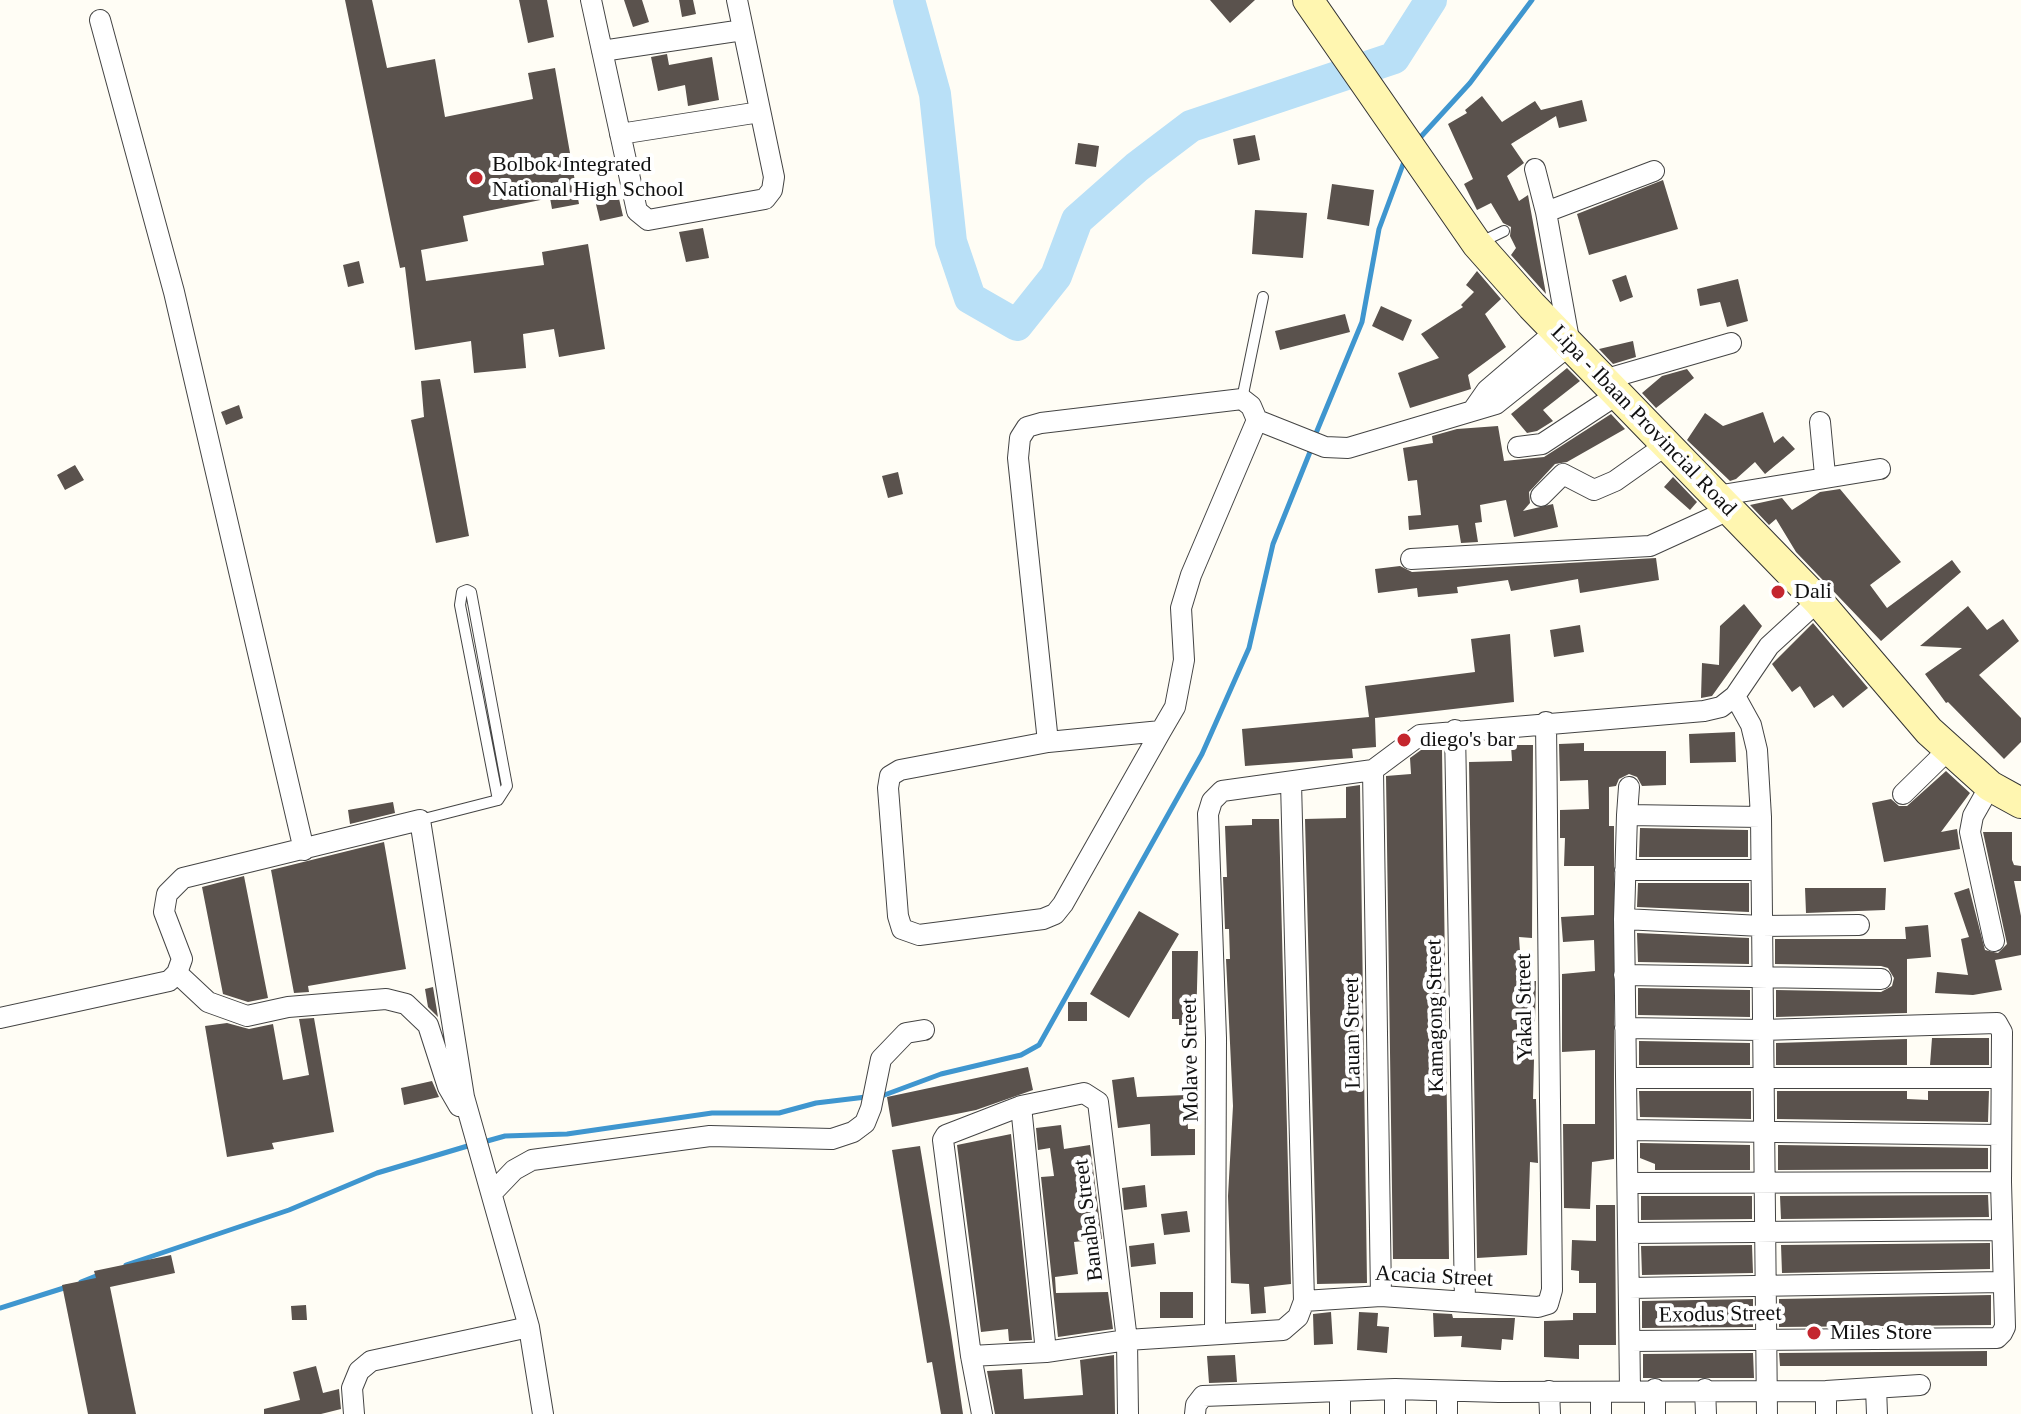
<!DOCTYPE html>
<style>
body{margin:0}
canvas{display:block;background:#fffdf5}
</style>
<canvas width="2021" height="1414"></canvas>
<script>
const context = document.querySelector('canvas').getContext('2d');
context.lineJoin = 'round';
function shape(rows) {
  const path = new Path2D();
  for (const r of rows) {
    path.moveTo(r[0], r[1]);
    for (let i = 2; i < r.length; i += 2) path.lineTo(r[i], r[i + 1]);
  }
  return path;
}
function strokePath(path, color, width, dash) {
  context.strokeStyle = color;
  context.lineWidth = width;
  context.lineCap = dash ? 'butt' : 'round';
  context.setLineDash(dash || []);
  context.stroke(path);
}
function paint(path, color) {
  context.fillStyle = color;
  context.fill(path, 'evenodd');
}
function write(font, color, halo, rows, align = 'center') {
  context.font = font + ' "Times New Roman",serif';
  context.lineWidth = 8;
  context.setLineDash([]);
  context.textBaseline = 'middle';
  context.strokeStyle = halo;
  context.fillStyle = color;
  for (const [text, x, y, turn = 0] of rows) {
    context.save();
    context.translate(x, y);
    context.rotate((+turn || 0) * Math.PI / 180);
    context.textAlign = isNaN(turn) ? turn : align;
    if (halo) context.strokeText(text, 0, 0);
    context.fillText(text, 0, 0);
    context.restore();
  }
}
const stream = shape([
 [1417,141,1470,83,1532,0],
 [1314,438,1362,322,1379,229,1405,159],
 [879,1097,941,1074,1021,1055,1039,1045,1202,754,1249,648,1273,544,1312,447],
 [480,1143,505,1136,567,1134,712,1113,779,1113,816,1103,866,1097],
 [126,1265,289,1210,377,1173,471,1145],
 [81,1282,101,1274],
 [0,1308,67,1287]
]);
const river = shape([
 [909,0,935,94,951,242,970,298,1017,325,1056,276,1077,220,1137,167,1191,126,1394,58,1431,0]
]);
const building = shape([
 [345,0,372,0,387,68,435,59,445,117,533,99,528,73,555,68,579,204,552,209,550,198,463,216,468,241,421,250,426,281,544,265,542,252,588,244,605,349,559,357,554,329,523,334,526,368,474,373,471,341,415,350,405,267,400,268],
 [519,0,547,0,554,37,528,43],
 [624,0,642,0,649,22,633,27],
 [679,0,693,0,696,14,682,17],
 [1210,0,1255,0,1230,23],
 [667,54,669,65,712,57,719,100,688,106,685,85,658,91,651,57],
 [1482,96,1502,122,1535,101,1541,110,1582,100,1587,121,1559,128,1556,116,1511,144,1524,163,1507,176,1519,201,1528,195,1546,294,1511,255,1516,248,1510,236,1511,227,1503,223,1491,203,1477,210,1464,184,1473,179,1448,124,1467,113,1465,110],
 [1255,135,1260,160,1238,165,1233,139],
 [1078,143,1099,146,1096,167,1075,164],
 [1663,180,1678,229,1589,255,1577,214],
 [1332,184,1374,190,1369,226,1327,219],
 [617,190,623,216,600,221,594,196],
 [1255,210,1307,213,1303,258,1252,254],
 [703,228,709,258,686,262,679,232],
 [359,261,364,283,348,287,343,265],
 [1477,271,1501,299,1485,314,1506,347,1468,375,1471,389,1410,408,1398,373,1439,358,1421,334,1463,307,1461,305,1474,292,1466,285],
 [1626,275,1633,297,1620,302,1612,280],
 [1738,279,1748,321,1727,327,1720,302,1700,306,1697,289],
 [1381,306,1412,320,1403,341,1372,326],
 [1345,314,1350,332,1280,350,1275,331],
 [1633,341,1636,357,1613,364,1599,349],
 [1567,368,1580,381,1543,410,1553,421,1537,431,1527,433,1511,414],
 [1687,369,1694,378,1656,408,1642,393,1662,376],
 [440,379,469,536,436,543,411,420,424,417,421,381],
 [239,405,243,418,226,425,221,412],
 [1763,412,1774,443,1783,436,1795,449,1765,474,1755,462,1736,479,1730,481,1687,440,1705,413,1723,426],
 [1611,414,1625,429,1567,462,1555,464,1529,492,1530,503,1523,511,1553,504,1558,527,1514,537,1506,500,1480,505,1482,522,1475,523,1478,542,1461,543,1458,525,1409,530,1408,516,1421,515,1417,480,1408,481,1403,448,1433,443,1432,436,1457,429,1498,426,1504,461,1544,457],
 [75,465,84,480,65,490,57,475],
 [898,472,903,494,888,498,882,476],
 [1673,477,1697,502,1690,510,1664,487],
 [1840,489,1901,562,1870,585,1887,608,1952,560,1961,572,1881,641,1796,552,1776,519,1769,525,1750,505,1782,498,1792,510,1820,492],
 [1656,558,1659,580,1580,593,1578,579,1511,591,1508,580,1457,587,1458,593,1418,597,1417,588,1378,593,1375,569,1400,566,1412,572],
 [1744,604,1762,626,1712,696,1701,698,1702,663,1719,665,1720,626],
 [1968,606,1987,630,2003,619,2019,641,1979,675,2021,718,2021,742,2004,759,1948,702,1946,703,1925,674,1962,648,1920,646],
 [1813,623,1868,688,1843,708,1833,695,1814,708,1800,686,1792,692,1772,664],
 [1580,625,1584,652,1554,657,1550,630],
 [1510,634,1514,702,1375,718,1376,747,1352,749,1353,758,1245,766,1242,729,1369,717,1365,686,1475,672,1471,639],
 [1735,732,1736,762,1690,763,1689,734],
 [1584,743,1584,751,1666,751,1666,785,1642,786,1637,777,1629,774,1619,779,1616,786,1609,787,1609,826,1614,826,1614,1159,1592,1162,1590,1209,1564,1208,1563,1124,1595,1124,1595,1050,1562,1052,1562,974,1595,971,1594,940,1563,942,1561,917,1594,915,1594,866,1564,866,1565,838,1560,838,1560,810,1589,809,1588,780,1560,781,1559,744],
 [1511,745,1533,745,1532,938,1519,937,1522,981,1536,981,1533,1099,1536,1099,1538,1163,1530,1162,1527,1255,1477,1258,1469,762,1512,761],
 [1421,750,1442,750,1449,1259,1393,1259,1386,776,1411,774,1410,758],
 [1946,771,1970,793,1941,832,1957,829,1960,849,1884,862,1872,803,1891,799,1899,806,1907,806],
 [1360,785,1367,1283,1317,1284,1305,819,1346,818,1346,787],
 [393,802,395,813,350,824,348,810],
 [1252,819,1279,819,1291,1284,1264,1287,1266,1313,1251,1314,1249,1284,1231,1283,1228,1196,1233,1106,1226,959,1230,959,1229,929,1225,929,1223,877,1227,877,1225,826,1252,825],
 [1640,828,1748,830,1748,857,1639,857],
 [1983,832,2012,832,2012,860,2014,865,2021,866,2021,881,2014,881,2021,916,2021,955,1995,960,2002,990,1973,995,1935,993,1937,972,1968,975,1961,939,1969,937,1954,893,1969,888,1985,950,1998,953,2007,944],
 [384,842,406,969,308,986,309,992,294,993,271,870],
 [244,876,268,998,248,1002,223,994,202,887],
 [1638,883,1749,883,1749,912,1637,907],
 [1805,888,1886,888,1885,910,1806,913],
 [1139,911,1179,934,1129,1018,1090,994],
 [1928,925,1931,957,1907,959,1907,1013,1776,1017,1776,990,1881,992,1892,986,1894,978,1888,968,1881,966,1775,964,1775,939,1906,939,1905,927],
 [1637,933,1749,938,1749,964,1638,962],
 [1172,951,1198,951,1196,1025,1179,1025,1179,1019,1172,1019],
 [433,987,438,1017,428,1007,425,989],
 [1638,988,1750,990,1750,1017,1638,1015],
 [1068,1002,1087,1002,1087,1021,1068,1021],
 [314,1018,334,1132,272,1143,274,1149,227,1157,205,1026,227,1023,249,1029,273,1024,283,1080,309,1075,299,1019],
 [1932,1038,1989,1038,1989,1065,1930,1065],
 [1907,1039,1907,1065,1776,1065,1776,1043],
 [1639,1041,1750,1043,1750,1065,1639,1065],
 [1028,1067,1033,1090,976,1110,892,1127,887,1097],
 [1134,1077,1137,1097,1186,1095,1188,1129,1195,1129,1195,1155,1151,1156,1150,1124,1118,1128,1112,1080],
 [432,1081,439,1097,404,1105,401,1088],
 [1639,1091,1751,1091,1751,1119,1640,1117],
 [1777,1091,1907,1091,1907,1099,1928,1100,1928,1091,1989,1091,1988,1122,1777,1119],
 [1061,1125,1064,1149,1090,1145,1102,1239,1074,1242,1078,1274,1055,1277,1056,1293,1108,1292,1113,1329,1058,1337,1041,1177,1054,1176,1050,1148,1038,1150,1036,1128],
 [1011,1134,1032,1340,1009,1341,1008,1329,981,1332,957,1145],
 [1640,1143,1750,1145,1750,1170,1655,1170,1655,1164,1640,1158],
 [1778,1145,1988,1148,1988,1169,1778,1170],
 [920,1146,951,1333,963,1414,941,1414,932,1362,927,1363,892,1150],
 [1145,1185,1147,1207,1124,1210,1122,1188],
 [1988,1195,1989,1217,1781,1219,1780,1196],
 [1641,1196,1752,1196,1752,1219,1641,1220],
 [1596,1205,1615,1205,1616,1345,1579,1345,1579,1359,1544,1357,1544,1321,1573,1320,1573,1313,1596,1313,1596,1283,1579,1283,1579,1271,1571,1270,1572,1240,1596,1241],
 [1187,1211,1190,1232,1164,1235,1161,1214],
 [1154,1243,1156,1264,1131,1267,1129,1246],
 [1990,1243,1990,1269,1782,1273,1781,1245],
 [1752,1245,1753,1273,1642,1275,1641,1246],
 [171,1255,175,1273,110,1287,136,1414,88,1414,62,1285,96,1278,94,1271],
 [1160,1292,1193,1292,1193,1318,1160,1318],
 [1991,1295,1991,1325,1779,1327,1779,1299],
 [1753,1299,1753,1327,1642,1328,1642,1301],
 [306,1305,307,1320,292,1320,291,1306],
 [1331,1312,1333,1344,1314,1345,1313,1314],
 [1359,1312,1378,1313,1377,1326,1389,1327,1387,1353,1357,1350],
 [1433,1313,1452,1314,1453,1318,1515,1318,1513,1340,1502,1339,1501,1350,1461,1347,1462,1336,1434,1337],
 [1987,1351,1987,1366,1780,1366,1779,1353],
 [1753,1353,1754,1378,1643,1378,1643,1354],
 [1114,1355,1115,1414,995,1414,987,1371,1022,1369,1024,1399,1083,1395,1080,1360],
 [1235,1355,1237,1382,1209,1383,1207,1356],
 [316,1366,323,1393,339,1389,341,1409,321,1414,264,1414,264,1409,300,1400,293,1372]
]);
const lane = shape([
 [1479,243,1504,231],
 [1242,399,1263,297],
 [420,820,498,800,507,786,471,592,467,590,462,592,460,605,498,800]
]);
const street = shape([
 [591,0,637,211,648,220,765,199,772,190,774,177,737,0],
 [100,20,174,292,304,850],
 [602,51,743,30],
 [620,134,760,112],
 [1535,169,1546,212],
 [1603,380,1731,343],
 [1473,410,1487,390,1556,331],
 [1257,420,1325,447,1348,448,1496,404,1570,345,1546,212,1654,171],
 [1820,422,1825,475],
 [1518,447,1542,444,1618,394],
 [1541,496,1563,474,1594,490,1615,481,1666,445],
 [1716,496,1880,469],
 [1411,559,1650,546,1729,510],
 [1735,696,1751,725,1757,750,1761,817,1767,1414],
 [1455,730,1465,1301],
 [1048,742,1018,458,1020,438,1027,427,1041,423,1242,399,1251,406,1257,420,1191,575,1181,608,1184,660,1175,707,1161,731,1063,904,1055,914,1043,919,919,935,902,929,898,916,888,788,890,776,900,770,1048,742,1161,731],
 [1373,770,1381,1296],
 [1990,786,1973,816,1970,832,1994,941],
 [1903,794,1949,749],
 [1627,815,1629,787],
 [1625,870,1761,870],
 [1624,919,1761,926,1859,925],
 [177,973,208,1002,247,1016,288,1007,386,999,406,1004,428,1025,448,1087,459,1106],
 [1624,975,1881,979],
 [0,1018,169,981,177,973,182,959,164,912,167,894,183,878,420,820,464,1097,529,1327,543,1414],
 [1625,1028,1762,1030,1997,1023,2002,1032,2001,1182,2005,1327,2002,1333,1997,1338,1630,1341],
 [1627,1078,2001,1078],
 [1021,1106,1046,1352],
 [1627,1130,2000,1135],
 [1628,1183,2001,1182],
 [492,1193,514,1170,532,1160,710,1136,832,1139,853,1132,865,1123,871,1108,881,1059,906,1033,924,1030],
 [1629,1233,2002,1230],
 [1629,1288,2003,1282],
 [1304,1301,1381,1296,1538,1307,1548,1304,1552,1290,1546,722],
 [1215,1333,1216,1038,1208,814,1212,801,1222,791,1373,770,1420,735,1704,711,1721,707,1735,696,1769,646,1818,601],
 [971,1356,1046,1352,1127,1340,1283,1330,1298,1317,1304,1301,1291,782],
 [1876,1388,1877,1414],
 [1395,1389,1395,1414],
 [1705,1389,1706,1414],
 [1630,1390,1624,919,1627,815,1761,817],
 [1447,1391,1447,1414],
 [1549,1391,1550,1414],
 [1826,1391,1826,1414],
 [1601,1392,1601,1414],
 [1340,1393,1340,1414],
 [354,1414,352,1388,359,1371,371,1361,529,1327],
 [982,1414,971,1356,943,1140,946,1135,1021,1106,1084,1093,1098,1102,1127,1340,1128,1414],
 [1195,1414,1196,1405,1203,1396,1395,1389,1499,1392,1826,1391,1920,1385],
 [1655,1414,1655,1389]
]);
const secondary = shape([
 [1308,0,1477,244,1532,306,1818,601,1929,731,1990,786,2021,803]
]);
const markers = [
 [476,178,8,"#c4262e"],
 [1778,592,8,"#c4262e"],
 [1404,740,8,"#c4262e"],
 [1814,1333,8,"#c4262e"]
];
const poiNames = [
 ["Bolbok Integrated",492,165],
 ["National High School",492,190],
 ["Dali",1794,592],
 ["diego's bar",1420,740],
 ["Miles Store",1830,1333]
];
const streetNames = [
 ["Lipa - Ibaan Provincial Road",1643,421,46],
 ["Yakal Street",1525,1007,-91],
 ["Kamagong Street",1436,1016,-91],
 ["Lauan Street",1353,1033,-91],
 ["Molave Street",1191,1060,-91],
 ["Banaba Street",1089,1220,-97],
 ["Acacia Street",1434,1277,3],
 ["Exodus Street",1720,1315,-1]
];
strokePath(stream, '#3f96cf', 5);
strokePath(river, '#b9e0f7', 32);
paint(building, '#5a524d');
strokePath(lane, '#444', 12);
strokePath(street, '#444', 22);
strokePath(secondary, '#333', 32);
strokePath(lane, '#fff', 10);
strokePath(street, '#fff', 20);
strokePath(secondary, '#fff6b0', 30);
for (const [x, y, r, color] of markers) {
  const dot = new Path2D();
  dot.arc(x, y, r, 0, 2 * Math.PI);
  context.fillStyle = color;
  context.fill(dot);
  strokePath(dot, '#fff', 3);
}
write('22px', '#111', '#fff', poiNames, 'left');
write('22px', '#111', '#fff', streetNames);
</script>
